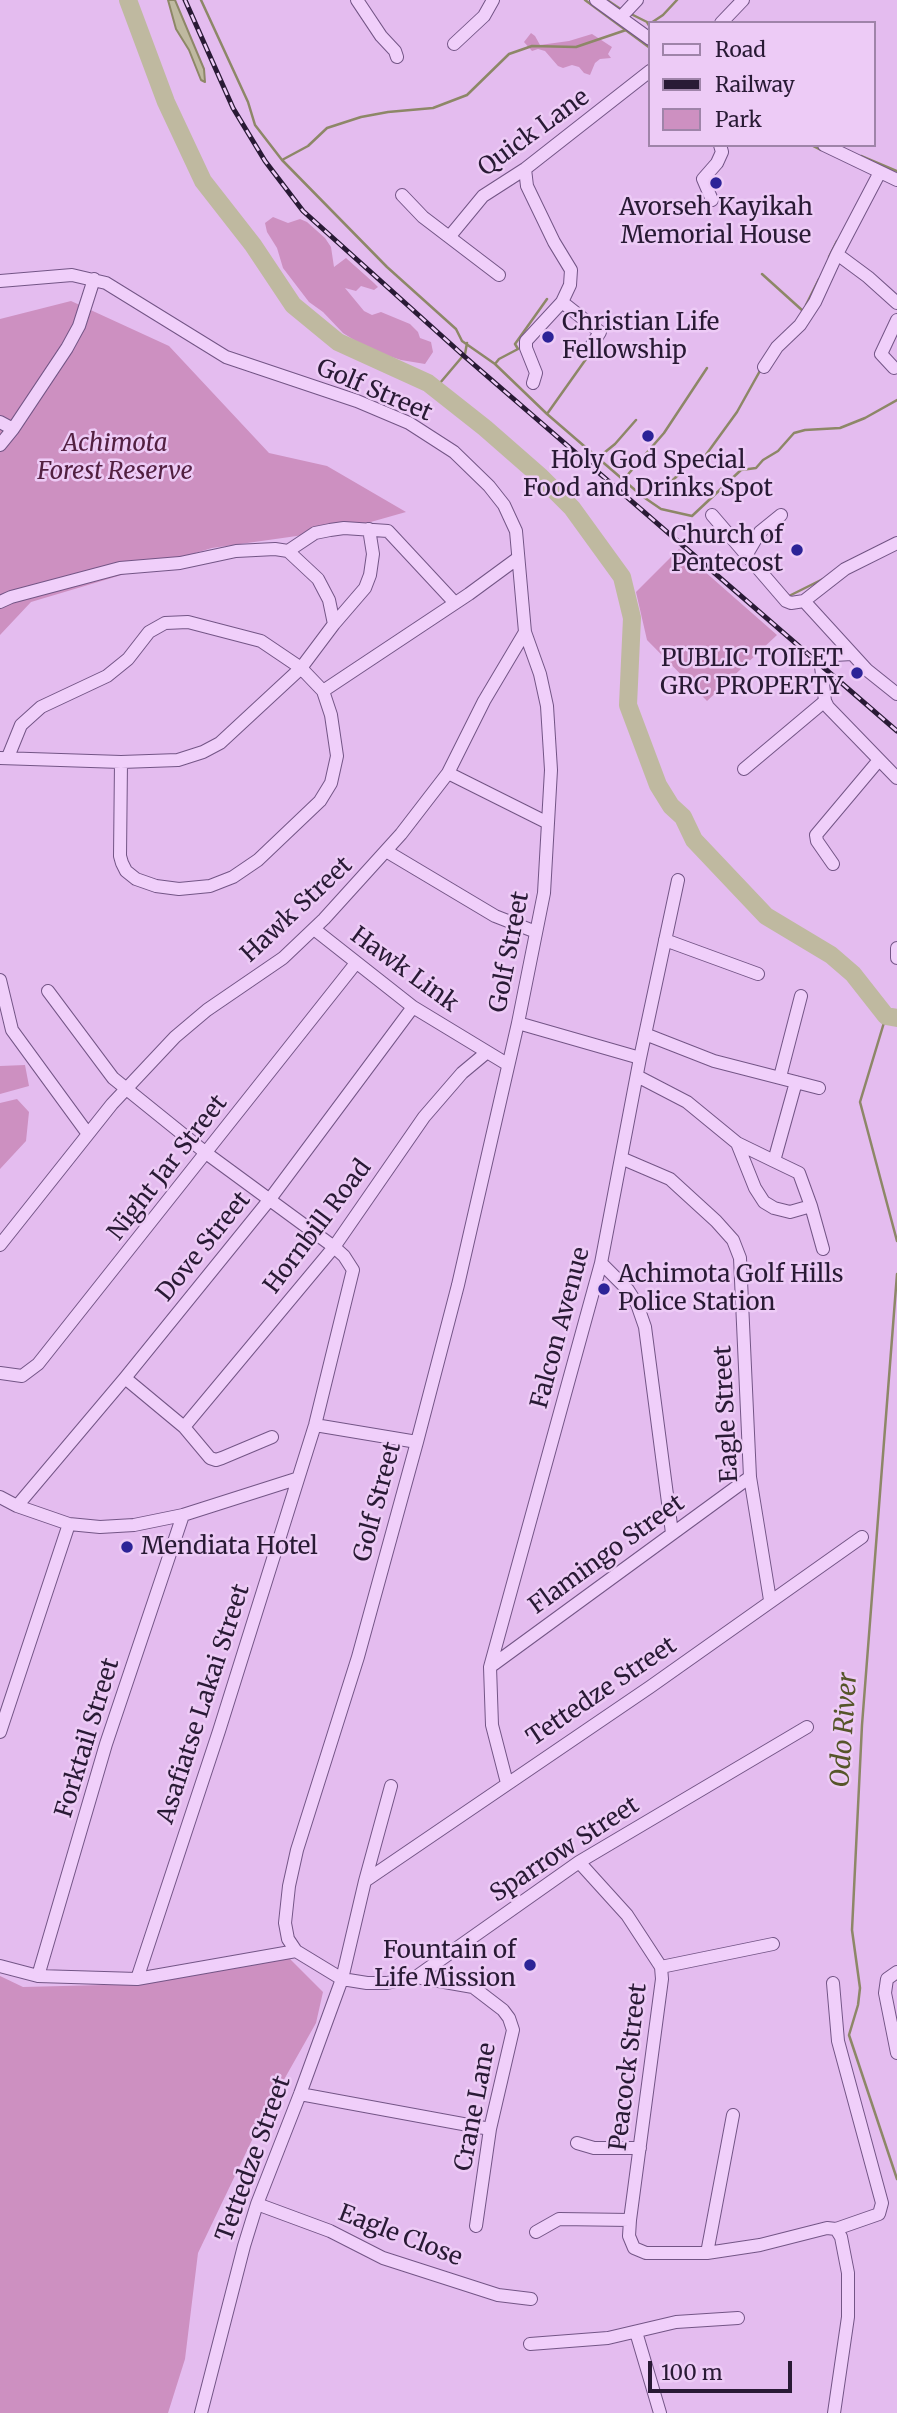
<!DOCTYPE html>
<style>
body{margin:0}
#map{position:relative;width:897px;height:2413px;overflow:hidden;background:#e4bcef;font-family:Merriweather,serif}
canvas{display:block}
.legend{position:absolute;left:648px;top:21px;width:228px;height:126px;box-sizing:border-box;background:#edcbf6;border:2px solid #9f84a9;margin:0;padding:9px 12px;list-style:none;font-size:21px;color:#291a35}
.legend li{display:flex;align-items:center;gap:14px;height:35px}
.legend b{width:35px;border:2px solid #9f84a9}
.scale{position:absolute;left:648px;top:2361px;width:144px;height:32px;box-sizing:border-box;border:4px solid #291a35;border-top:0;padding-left:9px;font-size:21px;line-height:24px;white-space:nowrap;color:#291a35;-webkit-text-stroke:5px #edcbf6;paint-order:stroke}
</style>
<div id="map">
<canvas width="897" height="2413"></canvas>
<ul class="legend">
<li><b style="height:9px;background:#f0cffa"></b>Road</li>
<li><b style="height:9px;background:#291a35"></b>Railway</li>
<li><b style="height:19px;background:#cd90c1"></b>Park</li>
</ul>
<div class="scale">100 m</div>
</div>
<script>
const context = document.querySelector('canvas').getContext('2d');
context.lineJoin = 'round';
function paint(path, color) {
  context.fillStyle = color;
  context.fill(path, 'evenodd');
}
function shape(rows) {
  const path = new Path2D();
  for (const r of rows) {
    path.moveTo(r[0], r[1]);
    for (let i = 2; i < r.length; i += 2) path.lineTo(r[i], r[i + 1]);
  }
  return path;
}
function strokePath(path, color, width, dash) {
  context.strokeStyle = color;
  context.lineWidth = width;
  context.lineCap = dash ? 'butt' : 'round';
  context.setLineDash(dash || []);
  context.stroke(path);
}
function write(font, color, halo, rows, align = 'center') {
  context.font = font + ' Merriweather,serif';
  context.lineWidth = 5;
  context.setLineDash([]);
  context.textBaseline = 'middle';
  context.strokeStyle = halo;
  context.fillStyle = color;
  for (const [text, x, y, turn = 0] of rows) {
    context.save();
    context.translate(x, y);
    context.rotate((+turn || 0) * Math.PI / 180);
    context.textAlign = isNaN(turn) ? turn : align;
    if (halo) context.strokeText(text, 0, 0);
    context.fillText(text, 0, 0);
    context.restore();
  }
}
const green = shape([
 [531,33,535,36,540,45,569,41,592,34,612,47,608,54,611,58,600,59,595,63,590,75,584,73,579,67,572,65,563,68,558,66,545,51,538,49,532,51,524,42],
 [273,217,288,223,300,219,307,222,325,238,331,247,334,267,346,258,374,283,378,287,374,290,361,286,356,291,345,288,364,311,372,315,381,312,410,324,418,332,420,338,431,342,433,352,425,364,401,360,370,350,343,333,323,312,309,302,283,268,277,248,267,232,265,223],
 [71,301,169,346,269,453,327,466,406,512,346,529,212,548,31,602,0,635,0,319],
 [679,549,777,635,707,701,647,640,636,592],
 [25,1065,29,1086,0,1094,0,1066],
 [17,1099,29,1112,26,1141,0,1169,0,1103],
 [288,1957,323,1992,316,2023,264,2115,198,2253,185,2359,168,2413,0,2413,0,1976,23,1987,142,1984]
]);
const water = shape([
 [168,0,175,0,204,69,205,82,201,80,189,50,176,29,168,0]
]);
const stream = shape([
 [201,0,248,102,255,125,282,160,387,267,456,329,462,341,495,364,547,414,642,496,661,509,692,516,741,470,756,468,763,460,778,451,794,433,805,430,840,428,865,418,897,400],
 [585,0,650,48],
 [607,0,622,10],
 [631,14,647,22,650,27],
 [651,23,663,15,677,0],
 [811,145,821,150],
 [861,156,897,171],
 [282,160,308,146,327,128,361,117,388,112,433,108,467,95,509,54,532,46,576,47,626,30],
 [829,257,837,241],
 [762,274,803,311],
 [806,305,819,279],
 [465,354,467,343],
 [495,364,499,359,518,349,515,344,547,299],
 [428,383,440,383,462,357],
 [547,414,591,352],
 [599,457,615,444,636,420],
 [624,479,664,433,707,368],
 [642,496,661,484,668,485,689,464,700,463,737,412,761,369],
 [787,597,825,578],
 [886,1016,860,1102,897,1241],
 [897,1274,862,1725,852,1930,860,1988,858,2005,849,2035,897,2179]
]);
const river = shape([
 [128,0,166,102,203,181,253,245,293,305,338,342,428,383,485,428,541,477,572,508,622,577,632,618,628,705,658,785,671,806,683,817,694,840,766,916,831,955,853,974,886,1016,897,1018]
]);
const minor = shape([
 [357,0,381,36,395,51,397,57],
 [596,0,650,39],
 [621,17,637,0],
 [721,23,743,0],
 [454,44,484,16,493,0],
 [824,145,897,180],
 [525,169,527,186,554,242,571,270,570,285,562,302,526,341,526,348,536,373,533,383],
 [402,195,423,217,499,275],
 [712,200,703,179,717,163,722,152,720,145],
 [450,236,483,196,525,169,650,71],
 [837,254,868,277,897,303],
 [0,281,72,275,106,283,226,357,357,401,409,423,454,452,489,486,504,505,516,531,525,632,540,674,547,706,551,770,544,893,518,1023,458,1285,417,1442,358,1657,297,1850,289,1886,285,1923,288,1939,296,1951,342,1979,367,1983,387,1983,416,1977,579,1862,807,1727],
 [562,302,600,332,590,348],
 [764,367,777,347,800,325,815,302,837,254,880,172],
 [894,368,881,354,897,320],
 [0,422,13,429],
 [0,445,13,429,67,348,79,326,94,279],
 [712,515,786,601,791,603,804,601,845,569,897,543],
 [288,551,315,533,330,530,344,528,388,531,455,603],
 [747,554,760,532,781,515],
 [804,601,867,670,897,694],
 [0,602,11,597,120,568,180,563,236,551,275,549,288,551,318,579,329,600,334,624],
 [852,654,834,655,821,666,825,701,828,707,897,778],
 [323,691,469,594,518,558],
 [8,757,21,725,41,707,107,676,128,659,149,632,165,623,188,622,261,641,301,668,323,691,331,715,337,756,331,783,320,801,258,860,233,877,210,886,179,889,156,886,136,879,126,871,122,863,120,856,121,762],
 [0,758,121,762,178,760,203,752,220,743,301,668,334,624,365,588,370,575,373,554,369,529],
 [744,769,825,701],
 [448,773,548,823],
 [386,851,495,916,536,932],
 [833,864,817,841,816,835,879,760],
 [314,929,413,1007,507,1064],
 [665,940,758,974],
 [897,948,897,958],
 [0,980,12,1030,88,1134],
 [48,991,113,1078,206,1153,334,1247,344,1256,353,1270,315,1425,219,1731,137,1979],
 [518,1023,640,1058],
 [645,1034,714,1061,819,1088],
 [637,1076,687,1102,737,1143,774,1161,796,1082],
 [780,1077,801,996],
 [737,1143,755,1188,764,1202,774,1208,790,1212,811,1206,823,1249],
 [621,1158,670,1179,716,1221,733,1240,740,1258,750,1477,770,1600],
 [774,1161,799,1173,811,1206],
 [0,1245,112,1104,175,1037,207,1010,283,958,324,919,401,834,448,773,484,701,525,632],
 [601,1263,628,1290,637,1304,645,1327,672,1533],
 [0,1373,22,1376,38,1364,356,963],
 [125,1378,184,1427,210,1458,216,1460,222,1458,272,1437],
 [315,1425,417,1442],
 [184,1427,334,1247,424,1117,462,1073,486,1053],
 [0,1497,17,1506,69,1524,100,1527,134,1525,183,1515,296,1479],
 [17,1506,125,1378,270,1199,413,1007],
 [490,1667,750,1477],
 [0,1732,69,1524],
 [507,1783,492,1725,490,1667,601,1263,640,1058,678,880],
 [579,1862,627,1915,661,1967,662,1979,630,2220,629,2236,634,2248,646,2253,707,2253,760,2245,827,2228,836,2229,879,2214,882,2203,838,2041,833,1983],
 [365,1881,650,1687,862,1537],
 [0,1966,38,1976,137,1979,296,1951],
 [661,1967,773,1944],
 [897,1972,887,1979,885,1993,897,2053],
 [38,1976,106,1744,183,1515],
 [416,1977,473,1987,503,2010,509,2018,513,2030,490,2129,476,2226],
 [300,2094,490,2129],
 [577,2143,594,2148,640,2148],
 [257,2204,330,2231,383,2258,498,2295,531,2299],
 [536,2232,559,2219,630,2220],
 [707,2253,733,2115],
 [636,2332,660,2413],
 [530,2344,608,2338,676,2322,738,2318],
 [201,2413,244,2246,257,2204,300,2094,342,1979,365,1881,391,1786],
 [834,2413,848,2317,848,2273,841,2237,836,2229]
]);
const rail = shape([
 [185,0,233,108,265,161,303,211,464,356,897,731]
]);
const markers = [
 [716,183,7,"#2c2397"],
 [548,337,7,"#2c2397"],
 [648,436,7,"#2c2397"],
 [797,550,7,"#2c2397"],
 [857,673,7,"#2c2397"],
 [604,1289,7,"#2c2397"],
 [127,1547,7,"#2c2397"],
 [530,1965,7,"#2c2397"]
];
const streetNames = [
 ["Quick Lane",534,133,-36],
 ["Golf Street",374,391,23],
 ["Hawk Street",297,910,-43],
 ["Golf Street",510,952,-79],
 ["Hawk Link",404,970,36],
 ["Night Jar Street",168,1168,-52],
 ["Hornbill Road",318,1227,-53],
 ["Dove Street",204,1247,-51],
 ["Falcon Avenue",561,1328,-75],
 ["Eagle Street",727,1414,-93],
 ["Golf Street",378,1502,-75],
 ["Flamingo Street",607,1555,-36],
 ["Tettedze Street",602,1692,-34],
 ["Asafiatse Lakai Street",204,1704,-72],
 ["Forktail Street",88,1738,-73],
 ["Sparrow Street",565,1850,-33],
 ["Peacock Street",629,2067,-83],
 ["Crane Lane",476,2107,-79],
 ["Tettedze Street",254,2159,-70],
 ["Eagle Close",400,2236,21]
];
const poiNames = [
 ["Avorseh Kayikah",716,208,"center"],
 ["Memorial House",716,236,"center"],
 ["Christian Life",562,323],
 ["Fellowship",562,351],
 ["Holy God Special",648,461,"center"],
 ["Food and Drinks Spot",648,489,"center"],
 ["Church of",783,536,"right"],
 ["Pentecost",783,564,"right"],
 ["PUBLIC TOILET",843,659,"right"],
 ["GRC PROPERTY",843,687,"right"],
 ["Achimota Golf Hills",618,1275],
 ["Police Station",618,1303],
 ["Mendiata Hotel",141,1547],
 ["Fountain of",516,1951,"right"],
 ["Life Mission",516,1979,"right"]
];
const parkNames = [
 ["Achimota",115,444],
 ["Forest Reserve",115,472]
];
const waterNames = [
 ["Odo River",845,1730,-86]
];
paint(green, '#cd90c1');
paint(water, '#bfb9a0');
strokePath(water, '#8d8767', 2);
strokePath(stream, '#8d8767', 2.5);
strokePath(river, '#bfb9a0', 18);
strokePath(minor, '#735586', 14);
strokePath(minor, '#f0cffa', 12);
strokePath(rail, '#291a35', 5);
strokePath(rail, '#edcbf6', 2.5, [8]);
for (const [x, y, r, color] of markers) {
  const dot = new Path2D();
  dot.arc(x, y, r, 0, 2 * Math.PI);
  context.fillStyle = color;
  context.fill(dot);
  strokePath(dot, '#edcbf6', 2.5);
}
write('24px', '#291a35', '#edcbf6', streetNames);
write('24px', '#291a35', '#edcbf6', poiNames, 'left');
write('italic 24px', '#522041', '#edcbf6', parkNames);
write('italic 26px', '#555529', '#edcbf6', waterNames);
</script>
